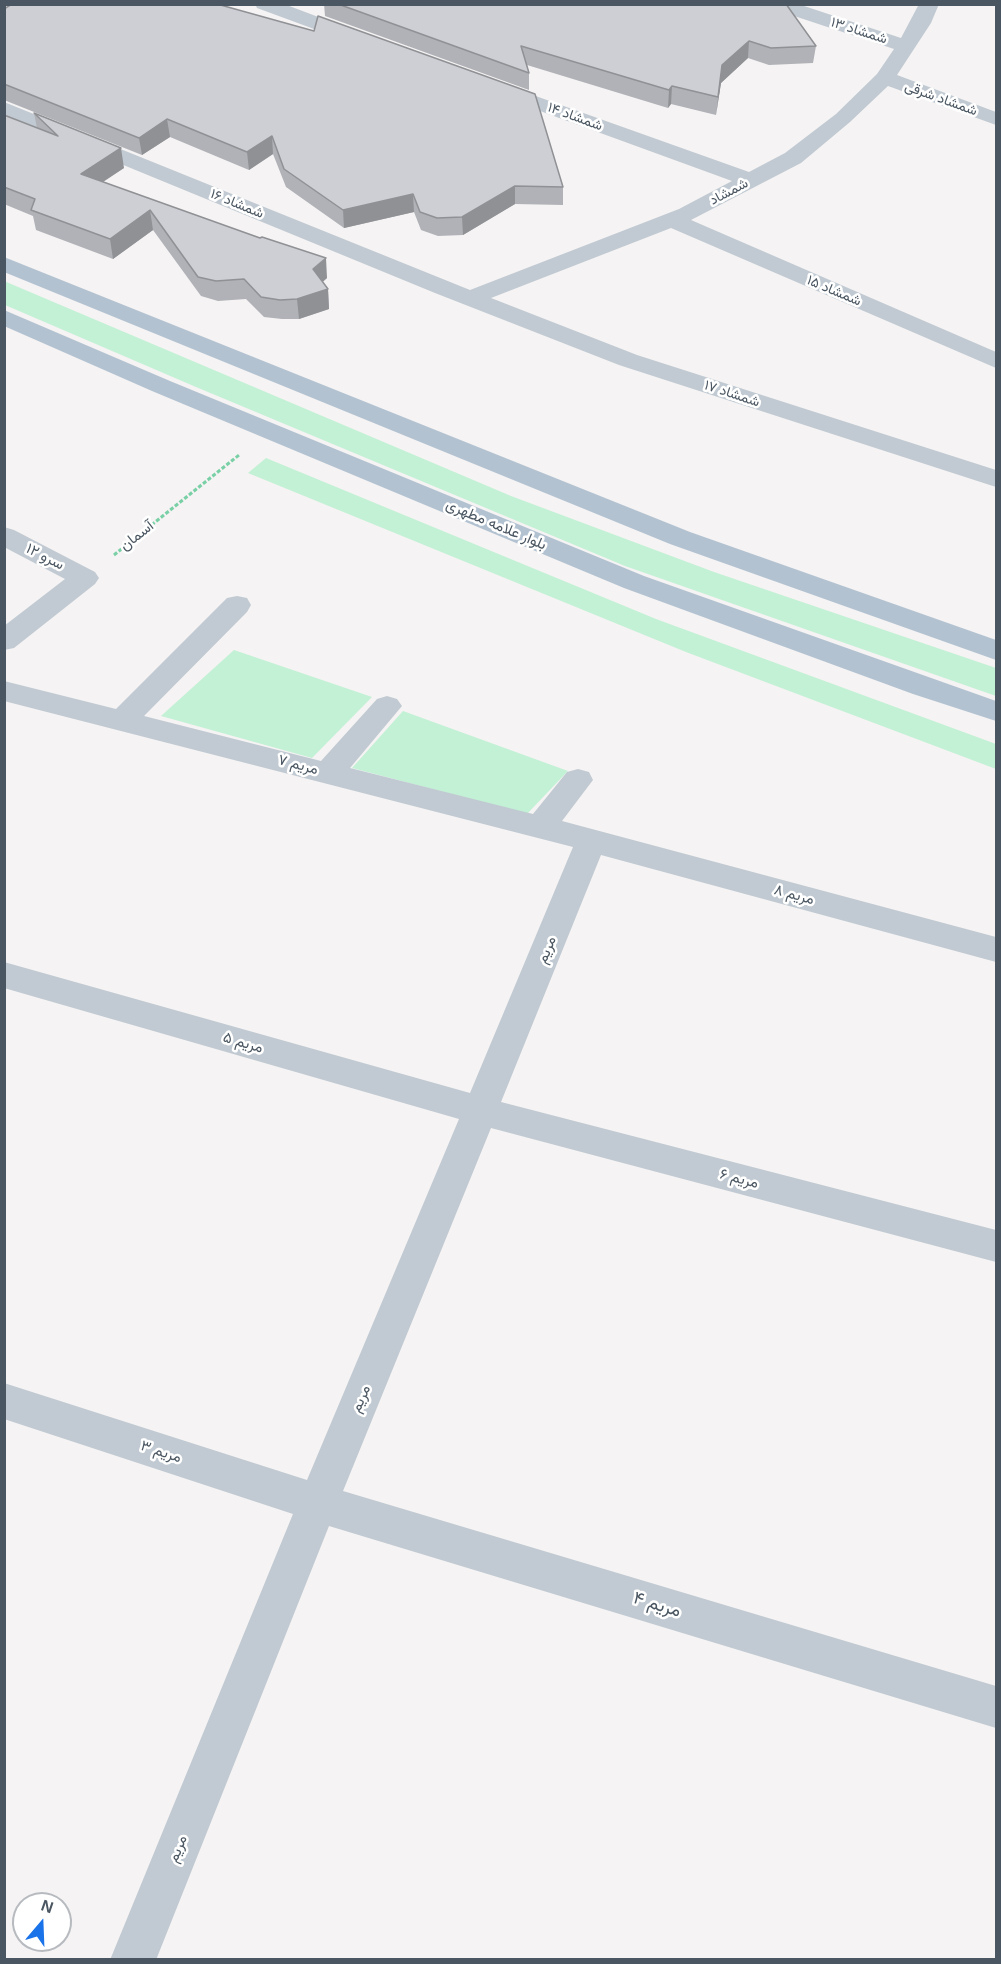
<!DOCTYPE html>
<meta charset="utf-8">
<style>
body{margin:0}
#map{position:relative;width:1001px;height:1964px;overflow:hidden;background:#f5f3f3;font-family:Helvetica,sans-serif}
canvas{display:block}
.frame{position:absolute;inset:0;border:6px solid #4a5661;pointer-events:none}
.north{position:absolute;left:12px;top:1892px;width:60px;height:60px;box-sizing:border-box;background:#fff;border:2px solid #b7bbc0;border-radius:50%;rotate:19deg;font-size:16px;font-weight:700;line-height:24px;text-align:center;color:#4a5661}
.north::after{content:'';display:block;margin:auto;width:21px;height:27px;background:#1a73e8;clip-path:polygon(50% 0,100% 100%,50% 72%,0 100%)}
</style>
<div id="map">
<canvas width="1001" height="1964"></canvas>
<div class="frame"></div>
<div class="north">N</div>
</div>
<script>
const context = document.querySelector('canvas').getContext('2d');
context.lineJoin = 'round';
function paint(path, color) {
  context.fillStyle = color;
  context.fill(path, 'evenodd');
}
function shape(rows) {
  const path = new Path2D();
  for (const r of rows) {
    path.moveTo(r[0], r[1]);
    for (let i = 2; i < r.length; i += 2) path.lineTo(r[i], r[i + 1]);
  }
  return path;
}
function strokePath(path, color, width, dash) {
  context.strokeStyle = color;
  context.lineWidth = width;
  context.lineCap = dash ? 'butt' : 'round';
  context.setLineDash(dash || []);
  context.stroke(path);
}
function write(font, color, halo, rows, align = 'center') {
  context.font = font + ' Helvetica,Vazirmatn,sans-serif';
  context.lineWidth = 5;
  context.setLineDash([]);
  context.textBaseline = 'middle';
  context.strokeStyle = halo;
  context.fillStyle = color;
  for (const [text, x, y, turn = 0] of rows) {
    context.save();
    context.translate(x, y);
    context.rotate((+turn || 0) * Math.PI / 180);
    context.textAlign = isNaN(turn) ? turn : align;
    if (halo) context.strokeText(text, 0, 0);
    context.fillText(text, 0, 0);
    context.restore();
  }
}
const green = shape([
 [4,281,511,496,714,572,996,668,996,696,625,566,196,387,5,305],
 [266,458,656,619,996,744,996,769,686,652,248,473],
 [234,650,372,697,312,758,161,716],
 [403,711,568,771,527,814,352,768]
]);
const path = shape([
 [114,555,239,455]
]);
const minor = shape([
 [255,4,284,4,366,35,369,39,366,43,359,45,352,43,257,8,255,4],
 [768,4,798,4,901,38,919,4,939,4,931,23,897,75,996,112,996,125,888,86,850,122,801,163,691,220,996,352,996,368,671,228,491,298,637,355,996,470,996,487,619,365,435,293,4,116,4,102,470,290,679,209,732,181,488,92,485,88,488,84,495,82,502,84,749,172,785,153,836,114,877,74,894,49,770,8,768,4],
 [4,527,14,530,95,572,99,578,95,584,14,648,4,650,4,626,65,579,4,547,4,527],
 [237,596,247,598,251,605,247,612,144,716,321,761,377,699,387,696,397,699,402,706,350,768,533,814,567,772,578,769,589,772,593,780,562,821,996,937,996,962,601,855,501,1102,996,1230,996,1262,491,1128,343,1491,996,1686,996,1728,329,1526,156,1960,110,1960,293,1514,4,1419,4,1383,307,1480,459,1119,4,988,4,962,470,1093,573,847,4,701,4,681,116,709,227,598,237,596]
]);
const major = shape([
 [4,257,690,532,996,640,996,660,670,544,4,272,4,257],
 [4,310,170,381,644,576,996,701,996,721,913,694,624,588,152,391,4,326,4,310]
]);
const wall = shape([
 [324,4,786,4,816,46,813,63,769,65,748,58,721,83,716,115,671,104,668,108,527,65,529,73,529,90,325,16],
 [4,9,563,187,563,205,515,204,463,235,438,236,421,230,414,212,344,228,286,187,273,154,249,170,170,137,142,155,4,100],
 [34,113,124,168,102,182,327,278,322,282,328,289,329,309,299,319,282,319,264,317,246,299,218,301,201,296,153,230,113,259,36,230,33,216,4,204,4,115,37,128]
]);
const shadedWall = shape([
 [749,41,748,58,721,83,716,115,722,65],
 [672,86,671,104,668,108,669,90],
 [167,119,170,137,142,155,139,138],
 [272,136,273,154,249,170,247,152],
 [121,148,124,168,85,194,81,174],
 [515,186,515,204,463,235,462,217],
 [413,194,414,212,344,228,343,210],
 [150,210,153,230,113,259,110,239],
 [326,258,327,278,315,289,313,269],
 [328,289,329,309,299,319,297,299]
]);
const building = shape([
 [12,4,217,4,314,31,318,16,535,94,563,187,515,186,462,217,437,218,420,212,413,194,343,210,284,169,272,136,247,152,167,119,139,138,4,84,4,9,12,4],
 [338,4,786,4,816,46,771,48,749,41,722,65,718,97,672,86,669,90,521,46,529,73,338,4],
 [34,113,121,148,81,174,260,238,262,237,326,258,313,269,328,289,297,299,280,300,261,297,244,279,216,281,198,277,150,210,110,239,31,210,35,199,4,187,4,115,58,136,34,113]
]);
const farStreetnames = [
 ["شمشاد ۱۳",859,31,18],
 ["شمشاد شرقی",941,99,20],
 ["شمشاد ۱۴",575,117,20],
 ["شمشاد",729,192,-28],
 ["شمشاد ۱۶",237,204,22],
 ["شمشاد ۱۵",834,291,23],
 ["شمشاد ۱۷",732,394,18]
];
const streetNames = [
 ["بلوار علامه مطهری",496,525,23],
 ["آسمان",137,536,-38],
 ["سرو ۱۲",45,557,27],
 ["مریم ۷",298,765,15],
 ["مریم ۸",794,895,15],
 ["مریم",547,950,-68],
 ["مریم ۵",243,1043,16],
 ["مریم ۶",739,1179,15],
 ["مریم",361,1399,-67],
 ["مریم ۳",161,1452,18],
 ["مریم",178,1849,-68]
];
const nearStreetnames = [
 ["مریم ۴",657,1605,17]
];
paint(green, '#c3f1d5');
strokePath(path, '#7ad0a6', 3, [4, 2]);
paint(minor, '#c1cad2');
paint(major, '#b3c2d1');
paint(wall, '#b0b2b7');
paint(shadedWall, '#909195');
paint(building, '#cdcfd5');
strokePath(building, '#909195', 1.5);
write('14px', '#4a5661', '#fff', farStreetnames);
write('15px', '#4a5661', '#fff', streetNames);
write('18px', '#4a5661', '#fff', nearStreetnames);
</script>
